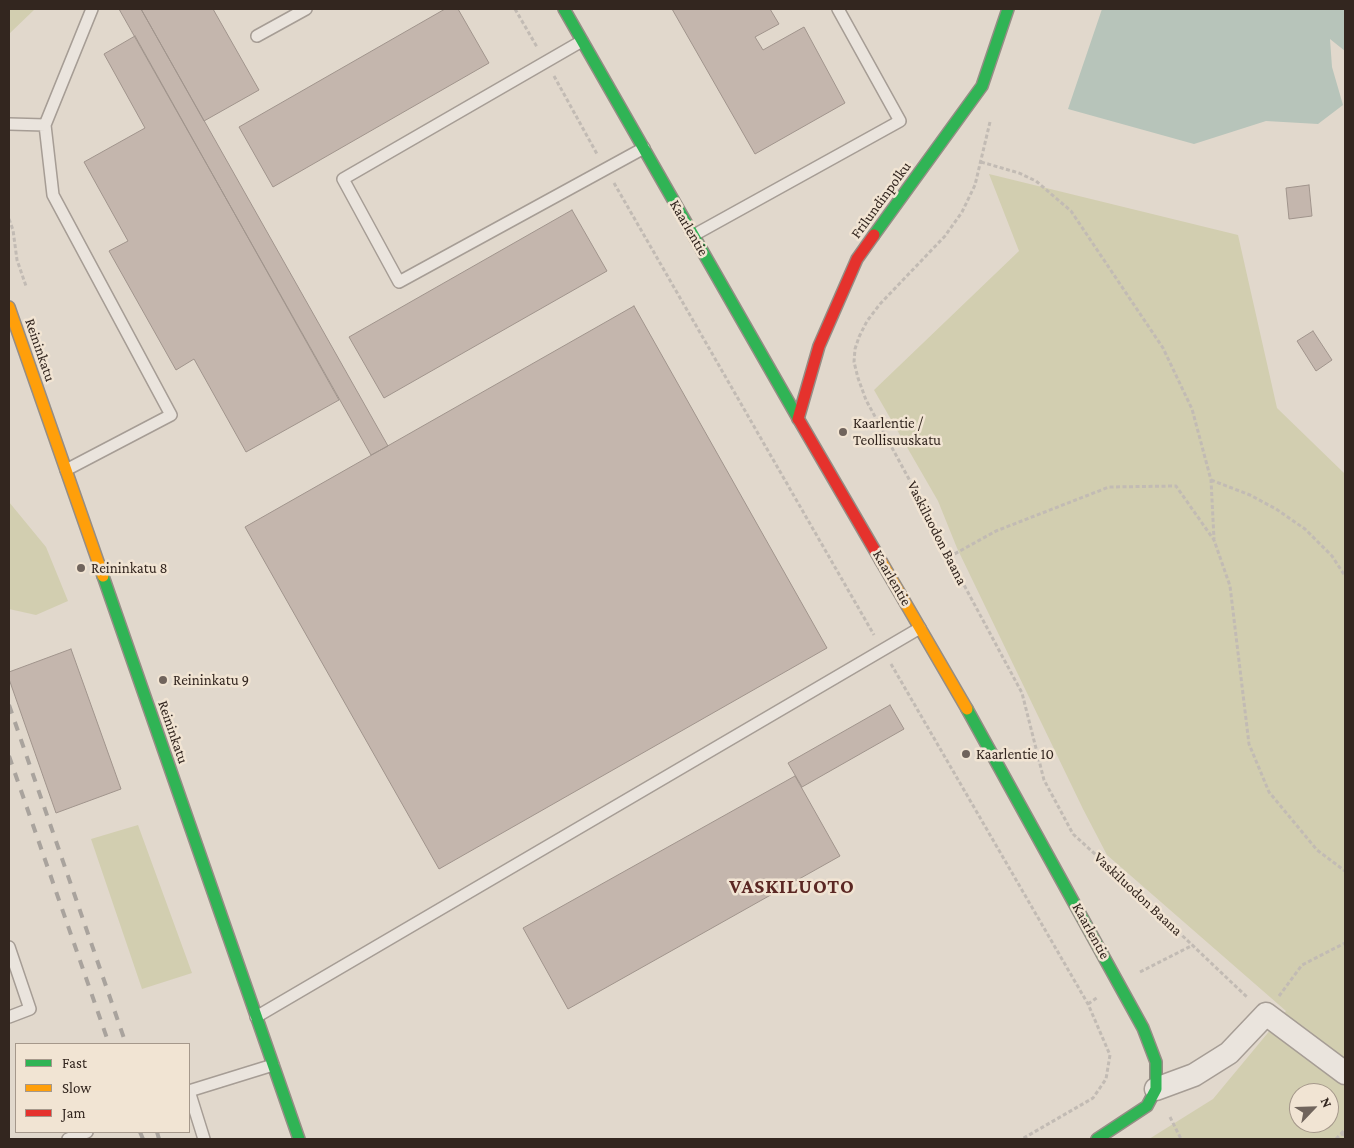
<!DOCTYPE html>
<style>
body{margin:0}
#map{position:relative;width:1354px;height:1148px;overflow:hidden;background:#e1d8cc;font-family:"Crimson Pro",serif}
canvas{display:block}
.frame{position:absolute;inset:0;border:10px solid #33261f;pointer-events:none}
.legend{position:absolute;left:15px;top:1043px;width:175px;height:90px;box-sizing:border-box;background:#f1e4d3;border:1px solid #a5988b;margin:0;padding:6px 9px;list-style:none;font-size:15px;color:#33261f}
.legend li{display:flex;align-items:center;gap:10px;height:25px}
.legend b{width:25px;border:1px solid #a5988b}
.north{position:absolute;left:1289px;top:1083px;width:50px;height:50px;box-sizing:border-box;background:#f1e4d3;border:1px solid #a5988b;border-radius:50%;rotate:66deg;font-size:14px;font-weight:700;line-height:20px;text-align:center;color:#33261f}
.north::after{content:'';display:block;margin:auto;width:18px;height:22px;background:#70645c;clip-path:polygon(50% 0,100% 100%,50% 72%,0 100%)}
</style>
<div id="map">
<canvas width="1354" height="1148"></canvas>
<div class="frame"></div>
<ul class="legend">
<li><b style="height:6px;background:#30b455"></b>Fast</li>
<li><b style="height:6px;background:#ff9f0a"></b>Slow</li>
<li><b style="height:6px;background:#e5322d"></b>Jam</li>
</ul>
<div class="north">N</div>
</div>
<script>
const context = document.querySelector('canvas').getContext('2d');
context.lineJoin = 'round';
function paint(path, color) {
  context.fillStyle = color;
  context.fill(path, 'evenodd');
}
function shape(rows) {
  const path = new Path2D();
  for (const r of rows) {
    path.moveTo(r[0], r[1]);
    for (let i = 2; i < r.length; i += 2) path.lineTo(r[i], r[i + 1]);
  }
  return path;
}
function strokePath(path, color, width, dash) {
  context.strokeStyle = color;
  context.lineWidth = width;
  context.lineCap = dash ? 'butt' : 'round';
  context.setLineDash(dash || []);
  context.stroke(path);
}
function write(font, color, halo, rows, align = 'center') {
  context.font = font + ' "Crimson Pro",serif';
  context.lineWidth = 5;
  context.setLineDash([]);
  context.textBaseline = 'middle';
  context.strokeStyle = halo;
  context.fillStyle = color;
  for (const [text, x, y, turn = 0] of rows) {
    context.save();
    context.translate(x, y);
    context.rotate((+turn || 0) * Math.PI / 180);
    context.textAlign = isNaN(turn) ? turn : align;
    if (halo) context.strokeText(text, 0, 0);
    context.fillText(text, 0, 0);
    context.restore();
  }
}
const green = shape([
 [9,9,35,9,9,34],
 [989,174,1238,235,1277,408,1345,474,1345,1139,1149,1139,1213,1099,1286,1011,1107,855,1083,809,957,548,938,501,874,390,1019,251],
 [1299,1093,1329,1093,1329,1123,1299,1123],
 [9,502,46,547,68,601,36,615,9,609],
 [138,825,192,973,142,989,91,839]
]);
const water = shape([
 [1102,9,1345,9,1345,51,1330,39,1332,67,1343,105,1318,124,1266,121,1194,144,1068,109]
]);
const building = shape([
 [119,9,141,9,388,446,371,455,119,9],
 [141,9,213,9,259,90,204,121,141,9],
 [445,9,458,9,489,63,273,187,239,127,445,9],
 [672,9,770,9,779,24,755,37,763,50,804,27,845,103,755,154,672,9],
 [135,36,339,400,246,452,194,359,176,370,109,251,128,241,84,162,145,128,104,54,135,36],
 [1309,185,1312,216,1289,219,1286,188,1309,185],
 [572,210,607,271,384,398,349,337,572,210],
 [634,306,827,648,439,869,245,527,634,306],
 [1313,331,1332,360,1316,371,1297,341,1313,331],
 [71,649,121,789,56,813,9,679,9,672,71,649],
 [890,705,904,729,802,787,788,763,890,705],
 [795,776,840,856,568,1009,523,928,795,776]
]);
const path = shape([
 [515,9,537,47],
 [554,76,597,154],
 [990,122,975,185,962,212,945,236,880,304,867,321,859,337,855,349,854,362,858,378,866,400,928,514,949,557,1022,693,1044,780,1073,834,1130,886,1248,998],
 [981,162,1019,173,1036,181,1071,211,1163,348,1192,409,1211,480,1214,539],
 [614,183,874,635],
 [9,219,13,230,17,260,26,286],
 [1211,480,1250,495,1276,509,1305,529,1332,556,1345,576],
 [949,557,996,531,1109,487,1176,486,1214,540,1230,586,1249,744,1269,792,1317,850,1345,871],
 [891,664,1088,1004,1110,1055,1106,1079,1093,1098,1022,1139],
 [1140,972,1193,945],
 [1279,996,1302,965,1345,943],
 [1088,1004,1098,997],
 [1170,1117,1181,1139],
 [1341,1134,1345,1129],
 [1336,1139,1341,1134,1345,1135]
]);
const lane = shape([
 [257,36,306,9],
 [582,41,343,179,399,282,644,148],
 [9,124,45,125,53,195,171,415,66,470],
 [45,125,92,9],
 [694,235,900,121,838,9],
 [9,947,30,1009,9,1017],
 [256,1017,920,628],
 [189,1091,273,1065],
 [189,1091,204,1139],
 [68,1139,87,1132]
]);
const street = shape([
 [1156,1089,1194,1075,1229,1053,1266,1014,1345,1073]
]);
const fast = shape([
 [564,9,799,420],
 [874,235,982,86,1008,9],
 [103,576,299,1139],
 [967,709,1143,1028,1156,1062,1156,1089,1147,1106,1097,1139]
]);
const slow = shape([
 [9,307,103,576],
 [881,561,967,709]
]);
const jam = shape([
 [798,419,819,346,857,259,874,235],
 [799,420,881,561]
]);
const rail = shape([
 [9,705,126,1044],
 [9,756,109,1044],
 [140,1132,143,1139],
 [157,1132,159,1139]
]);
const markers = [
 [843,432,5,"#70645c"],
 [81,568,5,"#70645c"],
 [163,680,5,"#70645c"],
 [966,754,5,"#70645c"]
];
const streetNames = [
 ["Frilundinpolku",881,200,-54],
 ["Kaarlentie",689,228,60],
 ["Reininkatu",40,350,71],
 ["Vaskiluodon Baana",937,533,63],
 ["Kaarlentie",892,578,60],
 ["Reininkatu",173,732,71],
 ["Vaskiluodon Baana",1138,894,43],
 ["Kaarlentie",1091,931,61]
];
const poiNames = [
 ["Kaarlentie /",853,423],
 ["Teollisuuskatu",853,440],
 ["Reininkatu 8",91,568],
 ["Reininkatu 9",173,680],
 ["Kaarlentie 10",976,754]
];
const districtNames = [
 ["VASKILUOTO",792,887]
];
paint(green, '#d2ceb0');
paint(water, '#b7c4ba');
paint(building, '#c4b6ad');
strokePath(building, '#a0948c', 1);
strokePath(lane, '#a69d95', 14);
strokePath(street, '#a69d95', 25);
strokePath(fast, '#958d85', 14);
strokePath(slow, '#958d85', 14);
strokePath(jam, '#958d85', 14);
strokePath(path, '#c2bbb4', 3, [4, 2.5]);
strokePath(lane, '#eae4dd', 11);
strokePath(street, '#eae4dd', 22);
strokePath(fast, '#30b455', 11);
strokePath(slow, '#ff9f0a', 11);
strokePath(jam, '#e5322d', 11);
strokePath(rail, '#a9a39d', 4, [9, 9]);
for (const [x, y, r, color] of markers) {
  const dot = new Path2D();
  dot.arc(x, y, r, 0, 2 * Math.PI);
  context.fillStyle = color;
  context.fill(dot);
  strokePath(dot, '#f1e4d3', 2);
}
write('15px', '#33261f', '#f1e4d3', streetNames);
write('15px', '#33261f', '#f1e4d3', poiNames, 'left');
context.letterSpacing = '1px';
write('bold 20px', '#5b2723', '#f1e4d3', districtNames);
context.letterSpacing = '0px';
</script>
